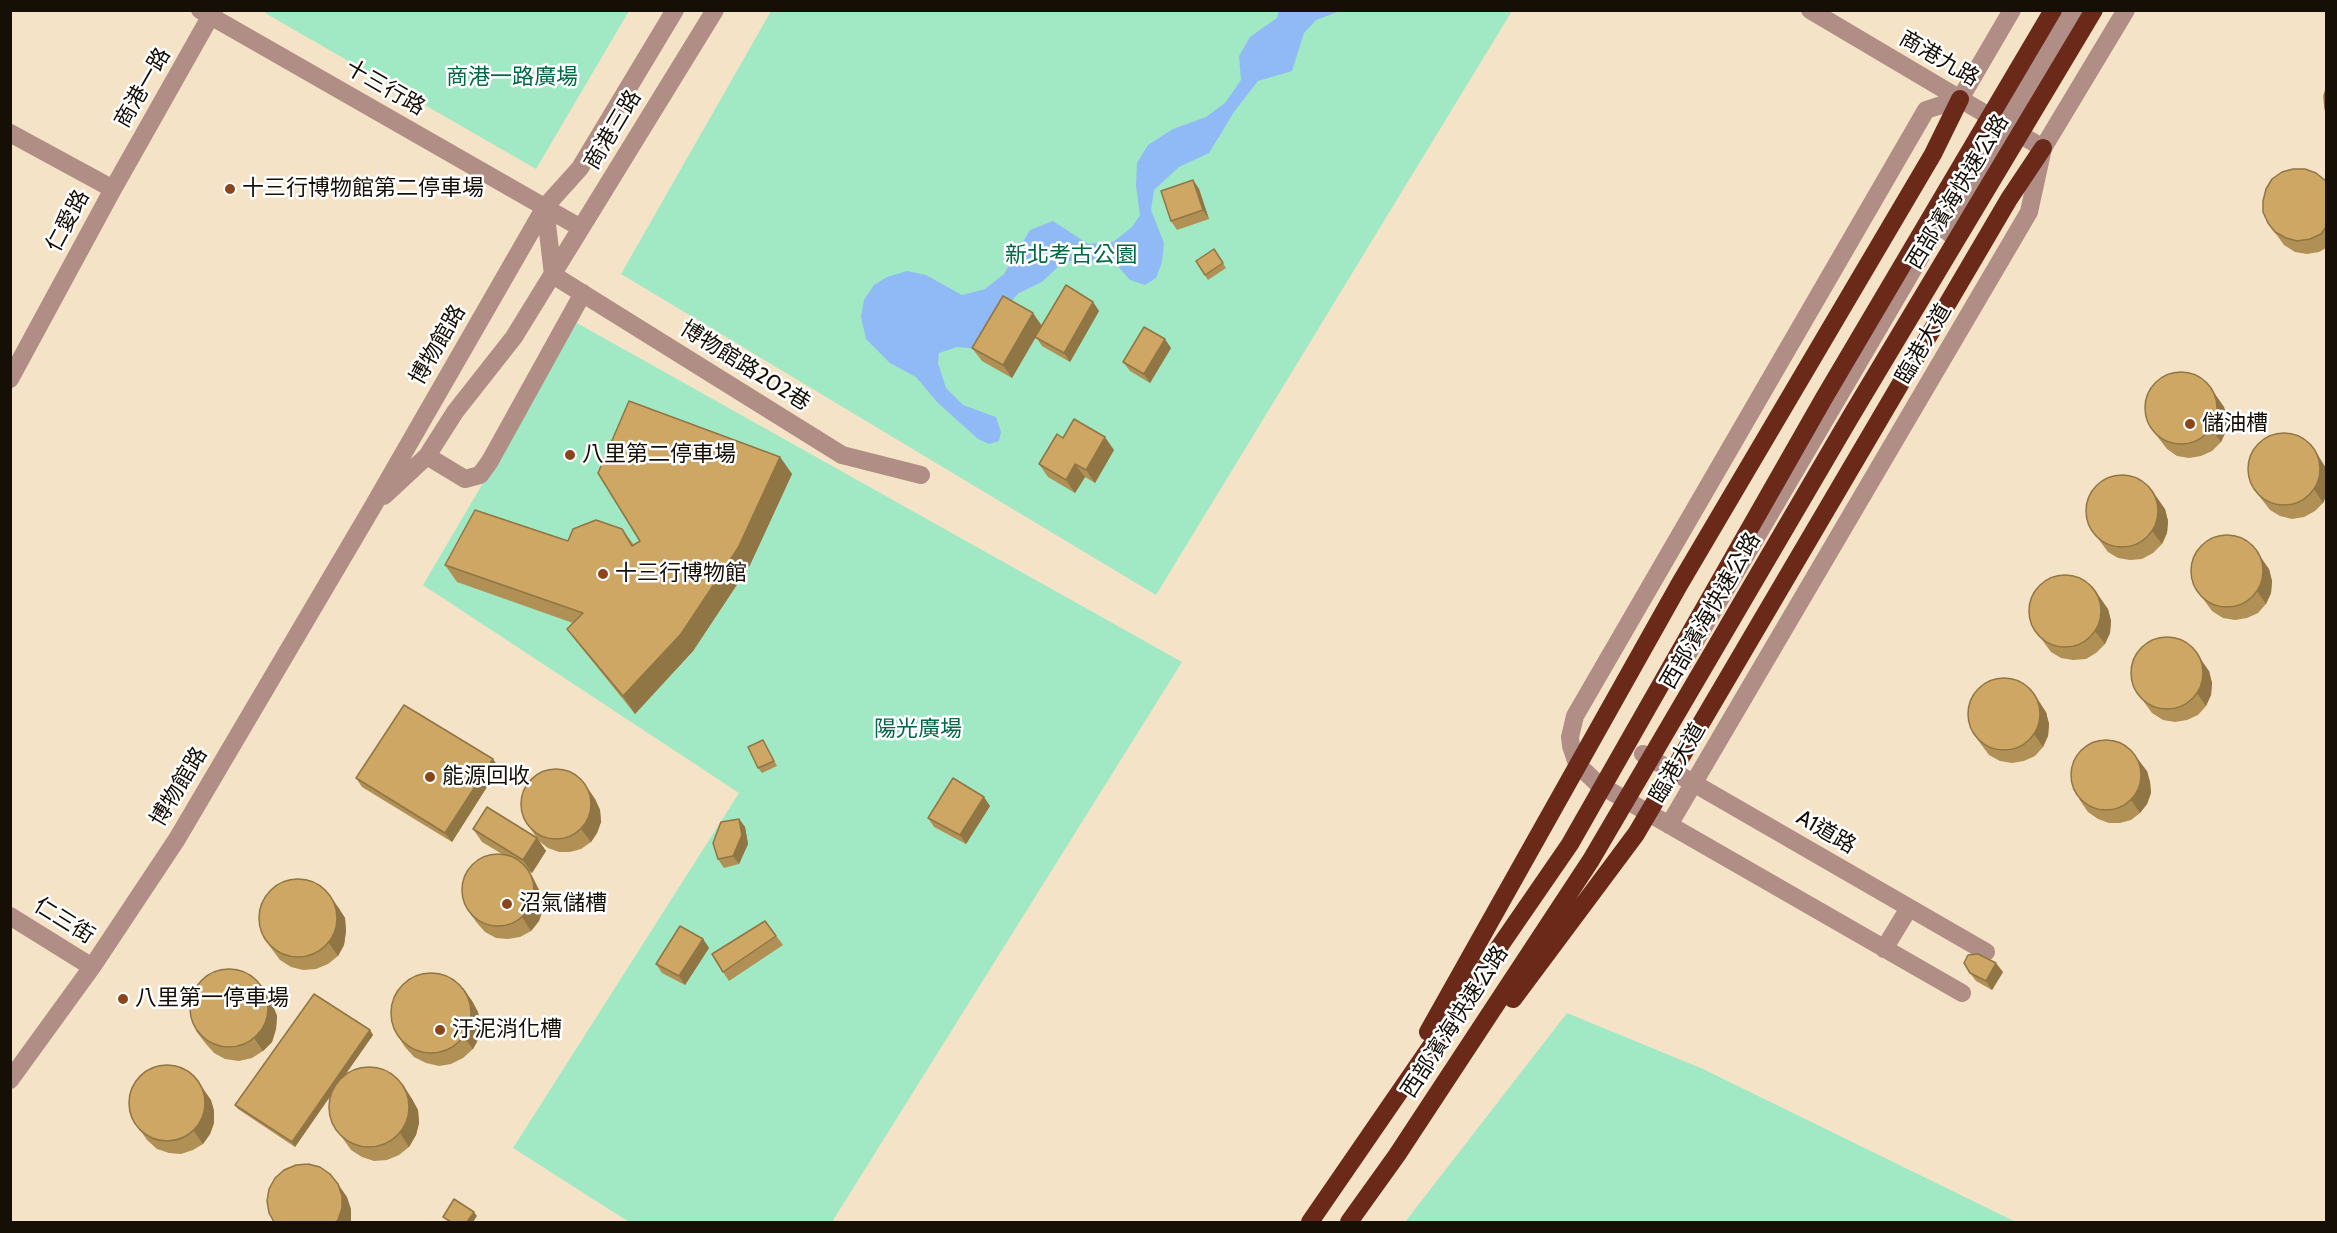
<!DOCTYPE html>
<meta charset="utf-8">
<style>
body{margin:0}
#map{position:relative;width:2337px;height:1233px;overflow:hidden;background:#f5e3c7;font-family:Cabin,sans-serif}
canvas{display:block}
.frame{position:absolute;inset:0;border:12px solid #150f06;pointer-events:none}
</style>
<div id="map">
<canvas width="2337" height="1233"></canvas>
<div class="frame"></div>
</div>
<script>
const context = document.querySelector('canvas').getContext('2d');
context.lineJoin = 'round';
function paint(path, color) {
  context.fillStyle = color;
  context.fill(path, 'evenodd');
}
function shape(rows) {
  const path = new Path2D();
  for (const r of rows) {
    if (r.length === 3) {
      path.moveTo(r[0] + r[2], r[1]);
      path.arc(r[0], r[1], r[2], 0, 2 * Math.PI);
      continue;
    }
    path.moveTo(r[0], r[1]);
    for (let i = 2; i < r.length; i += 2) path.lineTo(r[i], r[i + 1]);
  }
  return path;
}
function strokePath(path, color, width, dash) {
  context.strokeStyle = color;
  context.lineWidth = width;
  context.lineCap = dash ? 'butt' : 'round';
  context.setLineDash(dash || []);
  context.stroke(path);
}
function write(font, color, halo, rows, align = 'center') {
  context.font = font + ' Cabin,"Noto Sans TC",sans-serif';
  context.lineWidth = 5;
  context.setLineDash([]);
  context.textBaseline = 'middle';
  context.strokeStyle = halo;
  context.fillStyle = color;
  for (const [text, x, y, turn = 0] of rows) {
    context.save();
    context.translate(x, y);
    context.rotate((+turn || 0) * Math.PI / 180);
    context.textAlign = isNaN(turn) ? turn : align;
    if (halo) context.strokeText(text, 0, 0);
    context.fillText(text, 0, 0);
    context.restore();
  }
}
const green = shape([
 [266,11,629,10,629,11,536,169,265,13],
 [771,11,1512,11,1156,595,621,274],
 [577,323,1182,662,832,1222,629,1222,513,1148,739,793,423,585],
 [1567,1013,1703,1069,2016,1222,1405,1222]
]);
const water = shape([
 [1279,11,1340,11,1316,20,1304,33,1292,71,1258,81,1234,112,1209,153,1179,167,1154,190,1151,210,1164,243,1162,262,1156,278,1145,285,1130,280,1113,261,1064,261,1042,282,1019,293,997,316,978,349,957,347,939,353,938,363,946,388,963,405,996,417,1001,432,999,441,989,444,978,439,937,402,916,377,890,363,866,339,861,317,864,300,874,285,887,277,907,271,926,275,962,295,985,289,1004,274,1030,230,1053,221,1088,244,1113,242,1132,227,1140,215,1136,186,1137,163,1148,145,1173,129,1206,117,1225,103,1241,80,1239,56,1250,37,1277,18]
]);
const minor = shape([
 [200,10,581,228],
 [1810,10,2043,148],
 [2011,129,2081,10],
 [10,133,113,189,10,379],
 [113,189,214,10],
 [545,207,553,275],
 [1950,234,2000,148,1999,122],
 [553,275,842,455,921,475],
 [427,456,465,479,480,475,490,461,583,293],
 [384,496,427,456,455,412,514,337,715,10],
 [1682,664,2065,10],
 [1643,754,1986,952],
 [1669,825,2029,212,2043,148,2126,10],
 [10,916,92,967],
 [1884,949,1909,908],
 [1962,993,1598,784,1577,764,1571,746,1570,737,1575,716,1926,110,1960,99,2012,10],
 [10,1080,92,967,177,839,372,508,545,207,580,168,675,10]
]);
const highway = shape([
 [1513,999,1636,834,2009,199,2043,148],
 [1428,1032,1679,585,1933,154,1960,99],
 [1310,1222,1570,844,1824,398,2053,10],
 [1349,1222,1397,1155,1591,860,1851,416,2094,10]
]);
const wall = shape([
 [1193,180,1199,189,1209,219,1177,230,1171,221],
 [2326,181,2326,248,2319,252,2307,254,2295,252,2284,245,2268,223],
 [1214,249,1226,268,1208,280,1196,261],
 [1093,302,1099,311,1070,362,1042,346,1036,337,1012,378,982,361,972,348,1042,326],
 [1171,348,1150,383,1130,371,1123,362],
 [2208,384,2224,407,2227,418,2226,431,2221,442,2212,451,2201,456,2189,458,2177,456,2167,449,2150,427],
 [1063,438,1114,450,1095,483,1085,477,1075,493,1048,477,1039,464],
 [780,457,792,474,750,565,693,651,635,714,580,646,567,629,573,623,457,582,445,565,568,541,622,529,634,545],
 [2326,467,2326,496,2323,503,2315,511,2304,517,2292,519,2280,516,2270,510,2253,488],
 [2165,509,2168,521,2167,533,2162,544,2153,553,2142,559,2130,560,2118,558,2108,552,2091,529],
 [2269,569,2272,581,2271,593,2266,604,2258,613,2247,618,2235,620,2223,618,2212,611,2196,589],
 [2108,609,2111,621,2110,633,2105,644,2096,653,2086,659,2073,660,2061,658,2051,652,2034,629],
 [2209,671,2212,683,2211,695,2206,706,2198,715,2187,720,2175,722,2163,720,2152,713,2136,691],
 [2046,712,2049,724,2048,736,2043,747,2035,756,2024,761,2012,763,2000,761,1989,755,1972,732],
 [763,740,777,766,762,773,758,768],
 [493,759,499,768,452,842,362,787,356,778],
 [2147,771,2150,782,2151,793,2147,804,2140,813,2131,820,2120,823,2109,823,2098,819,2088,812,2079,799],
 [586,786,595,799,600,810,601,822,597,833,591,842,581,849,570,852,559,852,548,848,539,841,530,828],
 [990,806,966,844,934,827,928,818],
 [739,819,745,827,748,844,739,864,724,868,718,859],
 [473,829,537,838,546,851,532,873,528,871,533,878,543,898,543,909,539,921,531,931,520,937,508,939,496,938,485,932,477,923,467,909,502,854,482,842],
 [338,907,345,918,346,931,344,945,338,956,328,964,316,969,303,970,291,967,280,960,263,937],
 [765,921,783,945,729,981,723,972],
 [703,939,709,948,685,985,662,973,656,964],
 [2003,972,1992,990,1976,981,1970,973],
 [463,988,472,1001,478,1012,480,1025,479,1038,473,1049,463,1058,451,1064,439,1066,426,1063,414,1057,405,1047,396,1033],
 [272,1003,277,1016,276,1029,272,1042,263,1051,252,1058,239,1061,225,1059,214,1053,206,1044,196,1031],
 [370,1030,373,1035,344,1076,403,1085,412,1099,418,1110,419,1123,416,1135,409,1147,399,1155,387,1160,374,1161,362,1157,351,1150,334,1126,332,1093,295,1147,238,1109,235,1105],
 [211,1100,214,1111,214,1123,210,1134,203,1144,193,1150,181,1154,169,1153,157,1149,147,1140,138,1127]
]);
const shadedWall = shape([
 [1193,180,1199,189,1209,219,1203,210],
 [1093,302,1099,311,1070,362,1064,353],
 [1033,313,1042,326,1012,378,1003,365],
 [1165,339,1171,348,1150,383,1144,374],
 [2214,393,2224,407,2227,418,2226,431,2221,442,2211,429],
 [1105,437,1114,450,1095,483,1086,470],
 [2311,444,2326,468,2326,496,2323,503,2314,489],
 [780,457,792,474,750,565,693,651,635,714,623,696],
 [1075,464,1085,477,1075,493,1066,480],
 [2149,486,2165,509,2168,521,2167,533,2162,544,2152,531],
 [2253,546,2269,569,2272,581,2271,593,2266,604,2257,591],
 [2092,586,2108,609,2111,621,2110,633,2105,644,2095,631],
 [2193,648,2209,671,2212,683,2211,695,2206,706,2197,693],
 [2031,689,2046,712,2049,724,2048,736,2043,747,2034,734],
 [2137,758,2147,771,2150,782,2151,793,2147,804,2140,813,2131,800],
 [493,759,499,768,452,842,445,833],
 [586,786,595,799,600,810,601,822,597,833,591,842,581,829],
 [984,797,990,806,966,844,960,835],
 [739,819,745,827,748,844,739,864,733,856],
 [537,838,546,851,532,873,523,860],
 [524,864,533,878,543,898,543,909,539,921,531,931,522,917],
 [329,894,338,907,345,918,346,931,344,945,338,956,328,942],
 [703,939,709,948,685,985,679,976],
 [1996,963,2003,972,1992,990,1986,981],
 [463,988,472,1001,478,1012,480,1025,479,1038,473,1049,463,1036],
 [263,990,272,1003,277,1016,276,1029,272,1042,263,1051,254,1038],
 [370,1030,373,1035,295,1147,292,1142],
 [195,1077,211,1100,214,1111,214,1123,210,1134,203,1144,193,1130],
 [403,1085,412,1099,418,1110,419,1123,416,1135,409,1147,400,1133],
 [338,1184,347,1197,351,1209,351,1222,336,1222],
 [474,1212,477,1216,473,1222,467,1222]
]);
const building = shape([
 [2326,89,2326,112,2325,108,2324,96,2326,89],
 [2293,169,2305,169,2316,173,2326,181,2326,227,2321,234,2310,239,2297,241,2286,238,2275,232,2268,223,2263,212,2263,201,2266,189,2272,179,2282,172,2293,169],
 [1193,180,1203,210,1171,221,1161,191,1193,180],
 [1214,249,1223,263,1205,275,1196,261,1214,249],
 [1066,285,1093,302,1064,353,1035,337,1066,285],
 [1003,296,1033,313,1003,365,972,348,1003,296],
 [1144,327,1165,339,1144,374,1123,362,1144,327],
 [2181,408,36],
 [629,401,780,457,738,548,681,634,623,696,567,629,583,613,445,565,475,510,568,541,573,529,596,520,622,529,632,546,640,541,598,473,629,401],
 [1074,419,1105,437,1086,470,1075,464,1066,480,1039,464,1057,434,1063,438,1074,419],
 [2284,469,36],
 [2122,511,36],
 [2227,571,36],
 [2065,611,36],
 [2167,673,36],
 [2004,714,36],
 [404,705,493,759,445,833,356,778,404,705],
 [2106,775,35],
 [763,740,774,761,758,768,748,747,763,740],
 [556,804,35],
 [953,778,984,797,960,835,928,818,953,778],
 [487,807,537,838,523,860,473,829,487,807],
 [739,819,742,835,733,856,718,859,713,843,721,822,739,819],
 [498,890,36],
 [298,918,39],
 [765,921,776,936,723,972,712,954,765,921],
 [680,926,703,939,679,976,656,964,680,926],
 [1978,954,1996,963,1986,981,1970,973,1964,963,1968,955,1978,954],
 [229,1008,39],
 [431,1013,40],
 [314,994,370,1030,292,1142,235,1105,314,994],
 [167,1103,38],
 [369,1107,40],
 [308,1164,320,1167,330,1174,338,1184,342,1196,342,1208,338,1220,336,1222,274,1222,269,1213,267,1201,269,1189,275,1178,284,1170,296,1165,308,1164],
 [454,1199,474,1212,467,1222,451,1222,443,1217,454,1199]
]);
const markers = [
 [230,189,6,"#8b451d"],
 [2190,424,6,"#8b451d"],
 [570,455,6,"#8b451d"],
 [603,574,6,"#8b451d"],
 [430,777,6,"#8b451d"],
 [507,904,6,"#8b451d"],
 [123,999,6,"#8b451d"],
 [440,1030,6,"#8b451d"]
];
const streetNames = [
 ["商港九路",1939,59,30],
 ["商港一路",143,88,-60],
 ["十三行路",385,88,30],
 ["商港三路",613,130,-59],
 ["西部濱海快速公路",1958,192,-59],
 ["仁愛路",68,221,-62],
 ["臨港大道",1924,344,-60],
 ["博物館路",438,345,-60],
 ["博物館路202巷",745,366,32],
 ["西部濱海快速公路",1711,611,-60],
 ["臨港大道",1678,763,-60],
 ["博物館路",179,787,-59],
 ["A1道路",1826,832,30],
 ["仁三街",64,921,32],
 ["西部濱海快速公路",1455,1022,-57]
];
const parkNames = [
 ["商港一路廣場",512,78],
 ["新北考古公園",1071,256],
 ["陽光廣場",918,730]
];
const poiNames = [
 ["十三行博物館第二停車場",242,189],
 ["儲油槽",2202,424],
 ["八里第二停車場",582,455],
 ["十三行博物館",615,574],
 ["能源回收",442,777],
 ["沼氣儲槽",519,904],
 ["八里第一停車場",135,999],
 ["汙泥消化槽",452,1030]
];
paint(green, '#a1e9c4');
paint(water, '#90baf6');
strokePath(minor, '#b08e85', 18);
strokePath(highway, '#6a2919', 18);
paint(wall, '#b09055');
paint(shadedWall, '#907545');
paint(building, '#cda763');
strokePath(building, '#907545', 1.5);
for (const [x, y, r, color] of markers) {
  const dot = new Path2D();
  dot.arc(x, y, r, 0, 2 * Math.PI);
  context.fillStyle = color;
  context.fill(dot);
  strokePath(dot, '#fff', 2);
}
write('22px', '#150f06', '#fff', streetNames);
write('22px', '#006845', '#fff', parkNames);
write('22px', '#150f06', '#fff', poiNames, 'left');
</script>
